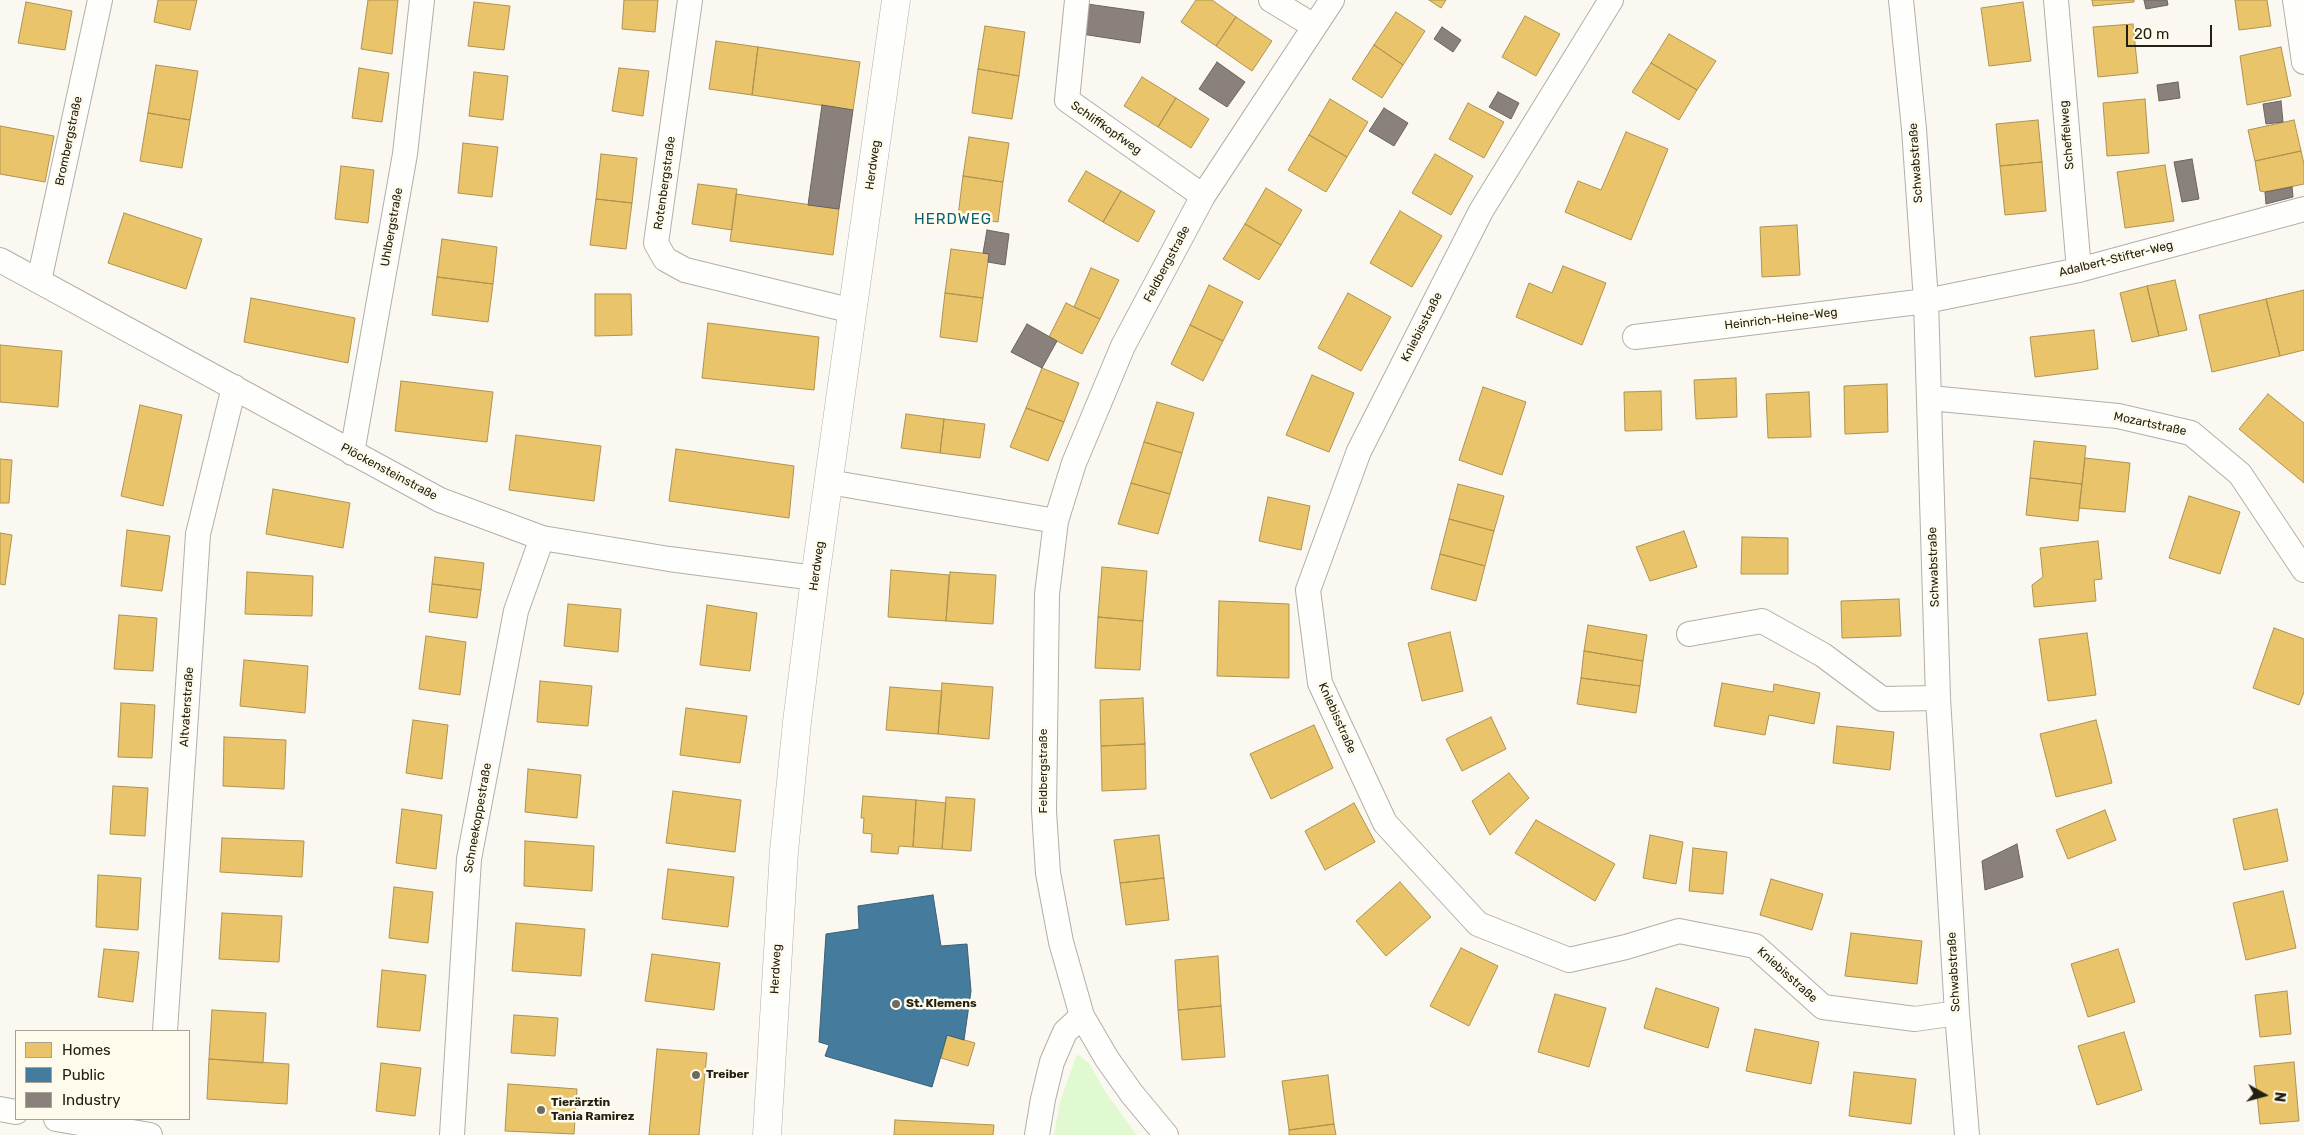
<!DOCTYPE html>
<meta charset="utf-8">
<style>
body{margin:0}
#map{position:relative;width:2304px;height:1135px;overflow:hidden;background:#faf8f1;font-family:Rubik,sans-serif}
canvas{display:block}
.legend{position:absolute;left:15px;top:1030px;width:175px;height:90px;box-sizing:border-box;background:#fefbed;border:1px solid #a6a395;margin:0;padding:6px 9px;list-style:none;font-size:15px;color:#232012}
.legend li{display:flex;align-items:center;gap:10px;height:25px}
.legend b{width:25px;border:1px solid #a6a395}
.north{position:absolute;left:2239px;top:1070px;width:50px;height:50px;-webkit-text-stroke:4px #fefbed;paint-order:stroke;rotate:97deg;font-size:14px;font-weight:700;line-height:20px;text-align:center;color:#232012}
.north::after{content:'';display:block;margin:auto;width:18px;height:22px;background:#232012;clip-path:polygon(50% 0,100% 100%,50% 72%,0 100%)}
.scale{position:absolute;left:2126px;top:25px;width:86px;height:22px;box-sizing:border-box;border:2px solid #232012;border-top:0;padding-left:6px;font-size:15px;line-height:18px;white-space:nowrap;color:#232012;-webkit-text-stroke:4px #fefbed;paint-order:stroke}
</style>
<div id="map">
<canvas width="2304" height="1135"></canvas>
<ul class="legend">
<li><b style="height:14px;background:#e9c46a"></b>Homes</li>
<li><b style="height:14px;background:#457b9d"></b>Public</li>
<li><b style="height:14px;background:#8a817c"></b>Industry</li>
</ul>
<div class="north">N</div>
<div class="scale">20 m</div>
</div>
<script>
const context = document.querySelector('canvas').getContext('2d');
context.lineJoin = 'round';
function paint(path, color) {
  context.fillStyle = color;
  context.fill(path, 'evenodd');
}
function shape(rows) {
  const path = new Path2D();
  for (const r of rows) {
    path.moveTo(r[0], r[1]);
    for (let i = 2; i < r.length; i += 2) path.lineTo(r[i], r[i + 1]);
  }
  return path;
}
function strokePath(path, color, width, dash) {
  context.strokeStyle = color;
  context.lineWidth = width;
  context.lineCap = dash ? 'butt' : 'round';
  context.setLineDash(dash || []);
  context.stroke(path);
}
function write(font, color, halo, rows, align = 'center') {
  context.font = font + ' Rubik,sans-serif';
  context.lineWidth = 5;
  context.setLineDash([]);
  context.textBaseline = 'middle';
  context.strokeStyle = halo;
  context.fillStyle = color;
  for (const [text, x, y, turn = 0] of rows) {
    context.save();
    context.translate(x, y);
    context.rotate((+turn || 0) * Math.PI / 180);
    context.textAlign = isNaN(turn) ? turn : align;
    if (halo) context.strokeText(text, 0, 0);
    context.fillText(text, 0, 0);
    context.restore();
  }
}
const green = shape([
 [1077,1054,1089,1063,1106,1093,1137,1135,1054,1135,1060,1102]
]);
const homes = shape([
 [158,0,197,0,190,30,154,22,158,0],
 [368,0,398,0,392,54,361,49,368,0],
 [624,0,658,0,655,32,622,29,624,0],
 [1196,0,1212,0,1236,17,1216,46,1181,22,1196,0],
 [1429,0,1446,0,1441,8,1429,0],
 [2092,0,2134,0,2134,2,2093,6,2092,0],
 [2235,0,2267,0,2271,26,2239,30,2235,0],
 [26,2,72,11,65,50,18,43,26,2],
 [474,2,510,6,504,50,468,46,474,2],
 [2023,2,2031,61,1989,66,1981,8,2023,2],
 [1396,12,1425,31,1403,65,1374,45,1396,12],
 [1525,16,1560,34,1536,76,1502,57,1525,16],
 [1236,17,1272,41,1252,71,1216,46,1236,17],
 [2133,24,2138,73,2098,77,2093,27,2133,24],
 [985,26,1025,32,1019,76,978,69,985,26],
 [1669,34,1716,61,1697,90,1651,63,1669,34],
 [716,41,758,47,752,95,709,89,716,41],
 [1374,45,1403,65,1382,98,1352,79,1374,45],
 [758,47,860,62,853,110,752,95,758,47],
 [2281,47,2291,96,2247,105,2240,56,2281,47],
 [1651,63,1697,90,1679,120,1632,92,1651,63],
 [156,65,198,71,190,120,148,113,156,65],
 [359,68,389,73,382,122,352,118,359,68],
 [619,68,649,71,643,116,612,111,619,68],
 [978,69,1019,76,1012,119,972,113,978,69],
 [474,72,508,76,503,120,469,116,474,72],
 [1142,77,1176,98,1158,127,1124,106,1142,77],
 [1176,98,1209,119,1191,148,1158,127,1176,98],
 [1330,99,1368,122,1347,157,1309,135,1330,99],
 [2145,99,2149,153,2107,156,2103,103,2145,99],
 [1468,103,1504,122,1484,158,1449,139,1468,103],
 [148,113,190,120,182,168,140,161,148,113],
 [2038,120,2042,162,2000,166,1996,124,2038,120],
 [2294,120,2301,151,2255,161,2248,130,2294,120],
 [0,126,54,136,45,182,0,174,0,126],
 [1626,132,1668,149,1631,240,1565,212,1578,181,1601,190,1626,132],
 [1309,135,1347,157,1326,192,1288,170,1309,135],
 [969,137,1009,143,1003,182,963,176,969,137],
 [463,143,498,147,492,197,458,193,463,143],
 [2301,151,2304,164,2304,184,2265,192,2260,191,2255,161,2301,151],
 [601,154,637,158,632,203,596,199,601,154],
 [1435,154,1473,176,1451,215,1412,193,1435,154],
 [2042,162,2046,211,2005,215,2000,166,2042,162],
 [2165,165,2174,221,2125,228,2117,172,2165,165],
 [341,166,374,170,368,223,335,219,341,166],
 [1086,171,1121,191,1103,222,1068,201,1086,171],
 [963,176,1003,182,998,222,958,216,963,176],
 [698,184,737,189,732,230,692,224,698,184],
 [1266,188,1302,210,1281,245,1245,224,1266,188],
 [1121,191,1155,211,1138,242,1103,222,1121,191],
 [736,194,839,209,833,255,730,241,736,194],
 [596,199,632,203,626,249,590,245,596,199],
 [1400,211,1442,236,1412,287,1370,263,1400,211],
 [124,213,202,239,186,289,108,263,124,213],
 [1245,224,1281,245,1259,280,1223,259,1245,224],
 [1797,225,1800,275,1762,277,1760,227,1797,225],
 [442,239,497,247,493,284,437,277,442,239],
 [951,249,989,254,983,298,945,293,951,249],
 [1563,266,1606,283,1582,345,1516,317,1529,283,1552,293,1563,266],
 [1091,268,1119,280,1100,319,1074,307,1091,268],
 [437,277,493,284,488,322,432,315,437,277],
 [2175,280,2187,330,2159,336,2147,286,2175,280],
 [1209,285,1243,302,1223,341,1190,325,1209,285],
 [2147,286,2159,336,2132,342,2120,293,2147,286],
 [2304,290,2304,350,2280,356,2266,299,2304,290],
 [945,293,983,298,977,342,940,337,945,293],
 [1348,293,1391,317,1361,371,1318,348,1348,293],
 [595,294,631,294,632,335,595,336,595,294],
 [251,298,355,318,348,363,244,342,251,298],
 [2266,299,2280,356,2212,372,2199,315,2266,299],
 [1066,303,1100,319,1082,354,1049,337,1066,303],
 [708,323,819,337,814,390,702,378,708,323],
 [1190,325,1223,341,1203,381,1171,364,1190,325],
 [2094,330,2098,369,2035,377,2030,337,2094,330],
 [0,345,62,351,58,407,0,402,0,345],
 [1042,368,1079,383,1064,422,1026,408,1042,368],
 [1312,375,1354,393,1329,452,1286,435,1312,375],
 [1736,378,1737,417,1696,419,1694,380,1736,378],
 [401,381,493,392,487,442,395,431,401,381],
 [1887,384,1888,432,1845,434,1844,386,1887,384],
 [1483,387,1526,402,1502,475,1459,460,1483,387],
 [1661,391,1662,430,1625,431,1624,392,1661,391],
 [1809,392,1811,437,1768,438,1766,394,1809,392],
 [2268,394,2304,423,2304,483,2239,429,2268,394],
 [1157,402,1194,413,1182,453,1144,442,1157,402],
 [140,405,182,415,163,506,121,496,140,405],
 [1026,408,1064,422,1048,461,1010,447,1026,408],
 [906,414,944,419,940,453,901,448,906,414],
 [944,419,985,424,980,458,940,453,944,419],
 [516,435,601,446,594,501,509,490,516,435],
 [2034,441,2086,446,2082,484,2030,478,2034,441],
 [1144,442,1182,453,1170,494,1131,483,1144,442],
 [676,449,794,466,789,518,669,501,676,449],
 [2085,458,2130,463,2125,512,2079,508,2085,458],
 [0,459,12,460,9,503,0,503,0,459],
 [2030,478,2082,484,2078,521,2026,515,2030,478],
 [1131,483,1170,494,1158,534,1118,524,1131,483],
 [1458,484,1504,496,1494,531,1449,519,1458,484],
 [273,489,350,503,343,548,266,534,273,489],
 [2189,496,2240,512,2220,574,2169,558,2189,496],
 [1268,497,1310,506,1301,550,1259,541,1268,497],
 [1449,519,1494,531,1485,566,1440,554,1449,519],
 [127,530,170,536,162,591,121,586,127,530],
 [1684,531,1697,567,1650,581,1636,547,1684,531],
 [0,533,12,535,5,585,0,584,0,533],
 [1742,537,1788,538,1788,574,1741,574,1742,537],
 [2098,541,2102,579,2094,580,2096,601,2034,607,2032,585,2043,577,2040,548,2098,541],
 [1440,554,1485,566,1476,601,1431,589,1440,554],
 [435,557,484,563,481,590,432,584,435,557],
 [1102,567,1147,571,1143,621,1098,617,1102,567],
 [891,570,949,575,946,621,888,617,891,570],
 [247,572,313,576,312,616,245,614,247,572],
 [950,572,996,575,993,624,946,621,950,572],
 [432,584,481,590,477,618,429,612,432,584],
 [1899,599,1901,636,1842,638,1841,601,1899,599],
 [1219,601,1289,604,1289,678,1217,676,1219,601],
 [568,604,621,609,618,652,564,646,568,604],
 [707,605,757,613,750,671,700,665,707,605],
 [119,615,157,618,153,671,114,669,119,615],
 [1098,617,1143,621,1140,670,1095,668,1098,617],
 [1588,625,1647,635,1643,661,1584,651,1588,625],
 [2274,628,2304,639,2304,692,2299,705,2253,688,2274,628],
 [1450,632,1463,691,1422,701,1408,643,1450,632],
 [2087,633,2096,695,2048,701,2039,639,2087,633],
 [426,636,466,642,460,695,419,689,426,636],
 [1584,651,1643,661,1640,686,1581,678,1584,651],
 [244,660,308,666,305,713,240,706,244,660],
 [1581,678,1640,686,1636,713,1577,704,1581,678],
 [540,681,592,686,588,726,537,722,540,681],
 [942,683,993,687,989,739,938,734,942,683],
 [1722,683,1773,692,1774,684,1820,693,1814,724,1769,715,1765,735,1714,726,1722,683],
 [890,687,942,691,938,734,886,730,890,687],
 [1143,698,1145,744,1101,746,1100,700,1143,698],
 [121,703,155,705,152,758,118,757,121,703],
 [686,708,747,716,740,763,680,755,686,708],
 [1491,717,1506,749,1462,771,1446,739,1491,717],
 [413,720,448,725,442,779,406,773,413,720],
 [2096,720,2112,783,2056,797,2040,734,2096,720],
 [1314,725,1333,768,1271,799,1250,754,1314,725],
 [1837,726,1894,732,1890,770,1833,763,1837,726],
 [224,737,286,740,284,789,223,786,224,737],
 [1145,744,1146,789,1102,791,1101,746,1145,744],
 [528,769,581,775,577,818,525,812,528,769],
 [1509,773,1529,798,1490,835,1472,801,1509,773],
 [113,786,148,788,145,836,110,834,113,786],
 [673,791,741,800,735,852,666,843,673,791],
 [863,796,916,800,913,847,899,846,898,854,871,852,872,834,863,833,864,818,861,818,863,796],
 [946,797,975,799,971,851,942,849,946,797],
 [916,800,946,803,942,849,913,847,916,800],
 [1354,803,1375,842,1325,870,1305,831,1354,803],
 [402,809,442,815,436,869,396,863,402,809],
 [2277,809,2288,861,2244,870,2233,819,2277,809],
 [2105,810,2116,840,2068,859,2056,830,2105,810],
 [1536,820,1615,864,1595,901,1515,853,1536,820],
 [1159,835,1164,878,1120,883,1114,840,1159,835],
 [1650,835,1683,842,1676,884,1643,878,1650,835],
 [222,838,304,841,302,877,220,872,222,838],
 [525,841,594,846,592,891,524,886,525,841],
 [1693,848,1727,852,1723,894,1689,891,1693,848],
 [668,869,734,877,728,927,662,919,668,869],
 [98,875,141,878,138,930,96,927,98,875],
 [1164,878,1169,920,1126,925,1120,883,1164,878],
 [1771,879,1823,894,1812,930,1760,915,1771,879],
 [1400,882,1431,917,1386,956,1356,921,1400,882],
 [394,887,433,892,428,943,389,938,394,887],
 [2283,891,2296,948,2246,960,2233,903,2283,891],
 [222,913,282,916,279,962,219,959,222,913],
 [516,923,585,929,581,976,512,971,516,923],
 [1851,933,1922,941,1917,984,1845,976,1851,933],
 [1461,948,1498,966,1469,1026,1430,1006,1461,948],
 [104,949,139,952,133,1002,98,997,104,949],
 [2118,949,2135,1002,2088,1017,2071,964,2118,949],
 [652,954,720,963,714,1010,645,1001,652,954],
 [1218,956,1221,1006,1178,1010,1175,960,1218,956],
 [382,970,426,975,420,1031,377,1027,382,970],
 [1656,988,1719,1008,1708,1048,1644,1028,1656,988],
 [2287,991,2291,1034,2260,1037,2255,995,2287,991],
 [1555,994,1606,1008,1589,1067,1538,1052,1555,994],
 [1221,1006,1225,1057,1182,1060,1178,1010,1221,1006],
 [212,1010,266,1013,263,1063,209,1059,212,1010],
 [514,1015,558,1018,555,1056,511,1053,514,1015],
 [1755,1029,1819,1042,1811,1084,1746,1071,1755,1029],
 [2124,1032,2142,1090,2097,1105,2078,1046,2124,1032],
 [947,1035,975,1043,968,1066,941,1058,947,1035],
 [657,1049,707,1053,699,1135,649,1135,657,1049],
 [209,1059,289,1064,287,1104,207,1099,209,1059],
 [2294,1062,2299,1121,2260,1124,2254,1066,2294,1062],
 [381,1063,421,1068,415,1116,376,1111,381,1063],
 [1854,1072,1916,1079,1911,1124,1849,1116,1854,1072],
 [1328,1075,1334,1124,1289,1130,1282,1081,1328,1075],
 [508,1084,577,1089,574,1134,505,1131,508,1084],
 [895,1120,994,1125,993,1135,894,1135,895,1120],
 [1334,1124,1336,1135,1289,1135,1289,1130,1334,1124]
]);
const public = shape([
 [933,895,941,946,967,944,971,991,964,1040,947,1035,932,1087,825,1056,829,1045,819,1042,826,934,859,929,858,906,933,895]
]);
const industry = shape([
 [2144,0,2167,0,2168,5,2146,9,2144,0],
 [1080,3,1144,12,1140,43,1075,33,1080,3],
 [1442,27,1461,40,1453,52,1434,39,1442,27],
 [1217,62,1245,82,1227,107,1199,89,1217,62],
 [2178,82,2180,98,2159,101,2157,85,2178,82],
 [1498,92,1519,103,1511,119,1489,107,1498,92],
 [2281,101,2283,122,2266,124,2263,104,2281,101],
 [822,105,853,110,839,209,808,205,822,105],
 [1384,108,1408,123,1394,146,1369,131,1384,108],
 [2192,159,2199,199,2182,202,2174,162,2192,159],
 [2292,187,2293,197,2266,204,2265,192,2292,187],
 [987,230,1009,234,1005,265,988,262,989,254,983,253,987,230],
 [1027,324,1057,341,1042,368,1011,352,1027,324],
 [2017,844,2023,877,1985,890,1982,861,2017,844]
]);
const minor = shape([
 [690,0,656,243,665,259,685,270,853,311],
 [1077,0,1067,100,1203,196],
 [1271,0,1314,26],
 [1611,0,1481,211,1359,451,1308,590,1320,683,1385,823,1478,924,1569,960,1626,947,1679,931,1755,946,1823,1007,1915,1019,1957,1013],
 [1901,0,1914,129,1926,301,1938,698,1957,1013,1967,1135],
 [2056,0,2079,270],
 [2295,0,2304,62],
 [0,260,440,500,542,538,669,559,815,578],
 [39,281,100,0],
 [1635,337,1926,301,2079,270,2304,209],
 [1930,398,2118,416,2191,433,2240,474,2304,570],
 [352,453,405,154,422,0],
 [829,482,1056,521,1047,594,1044,811,1048,873,1061,942,1082,1016,1107,1059,1132,1094,1166,1135],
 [1056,521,1074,463,1123,346,1203,196,1332,0],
 [1689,634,1762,621,1823,655,1882,699,1938,698],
 [165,1031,198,534,234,387],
 [0,1109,16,1112],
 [56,1119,150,1135],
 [452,1135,469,859,516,611,542,538],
 [1037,1135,1043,1099,1052,1062,1065,1032,1082,1016]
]);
const tertiary = shape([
 [767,1135,784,851,797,722,815,578,896,0]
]);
const markers = [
 [896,1004,5,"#6e6c60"],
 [696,1075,5,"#6e6c60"],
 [541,1110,5,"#6e6c60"]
];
const streetNames = [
 ["Schliffkopfweg",1106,128,35],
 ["Scheffelweg",2067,135,-95],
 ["Brombergstraße",69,141,-78],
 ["Schwabstraße",1916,163,-94],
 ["Herdweg",873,165,-82],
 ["Rotenbergstraße",665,183,-82],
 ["Uhlbergstraße",392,227,-80],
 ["Adalbert-Stifter-Weg",2116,259,-14],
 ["Feldbergstraße",1167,264,-62],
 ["Heinrich-Heine-Weg",1781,319,-7],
 ["Kniebisstraße",1422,327,-63],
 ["Mozartstraße",2150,424,12],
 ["Plöckensteinstraße",389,472,28],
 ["Herdweg",817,566,-82],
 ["Schwabstraße",1934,567,-92],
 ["Altvaterstraße",187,707,-86],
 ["Kniebisstraße",1337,718,66],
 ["Feldbergstraße",1044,771,-90],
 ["Schneekoppestraße",478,818,-80],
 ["Herdweg",776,969,-87],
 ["Schwabstraße",1954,972,-93],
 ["Kniebisstraße",1787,975,42]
];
const poiNames = [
 ["St. Klemens",906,1004],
 ["Treiber",706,1075],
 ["Tierärztin",551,1103],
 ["Tania Ramirez",551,1117]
];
const quarterNames = [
 ["HERDWEG",953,220]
];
paint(green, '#e0f9d1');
paint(homes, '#e9c46a');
strokePath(homes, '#ae9350', 1);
paint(public, '#457b9d');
strokePath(public, '#3b6073', 1);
paint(industry, '#8a817c');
strokePath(industry, '#6b645c', 1);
strokePath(minor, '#b1afa6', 26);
strokePath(tertiary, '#b1afa6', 29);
strokePath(minor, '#fefefd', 24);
strokePath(tertiary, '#fefefd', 28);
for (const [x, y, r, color] of markers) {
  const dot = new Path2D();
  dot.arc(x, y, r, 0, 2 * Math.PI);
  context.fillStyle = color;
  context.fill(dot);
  strokePath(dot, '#fefbed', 2);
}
write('12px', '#232012', '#fefbed', streetNames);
write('bold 12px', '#232012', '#fefbed', poiNames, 'left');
context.letterSpacing = '1px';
write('15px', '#0b6075', '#fefbed', quarterNames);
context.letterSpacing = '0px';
</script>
